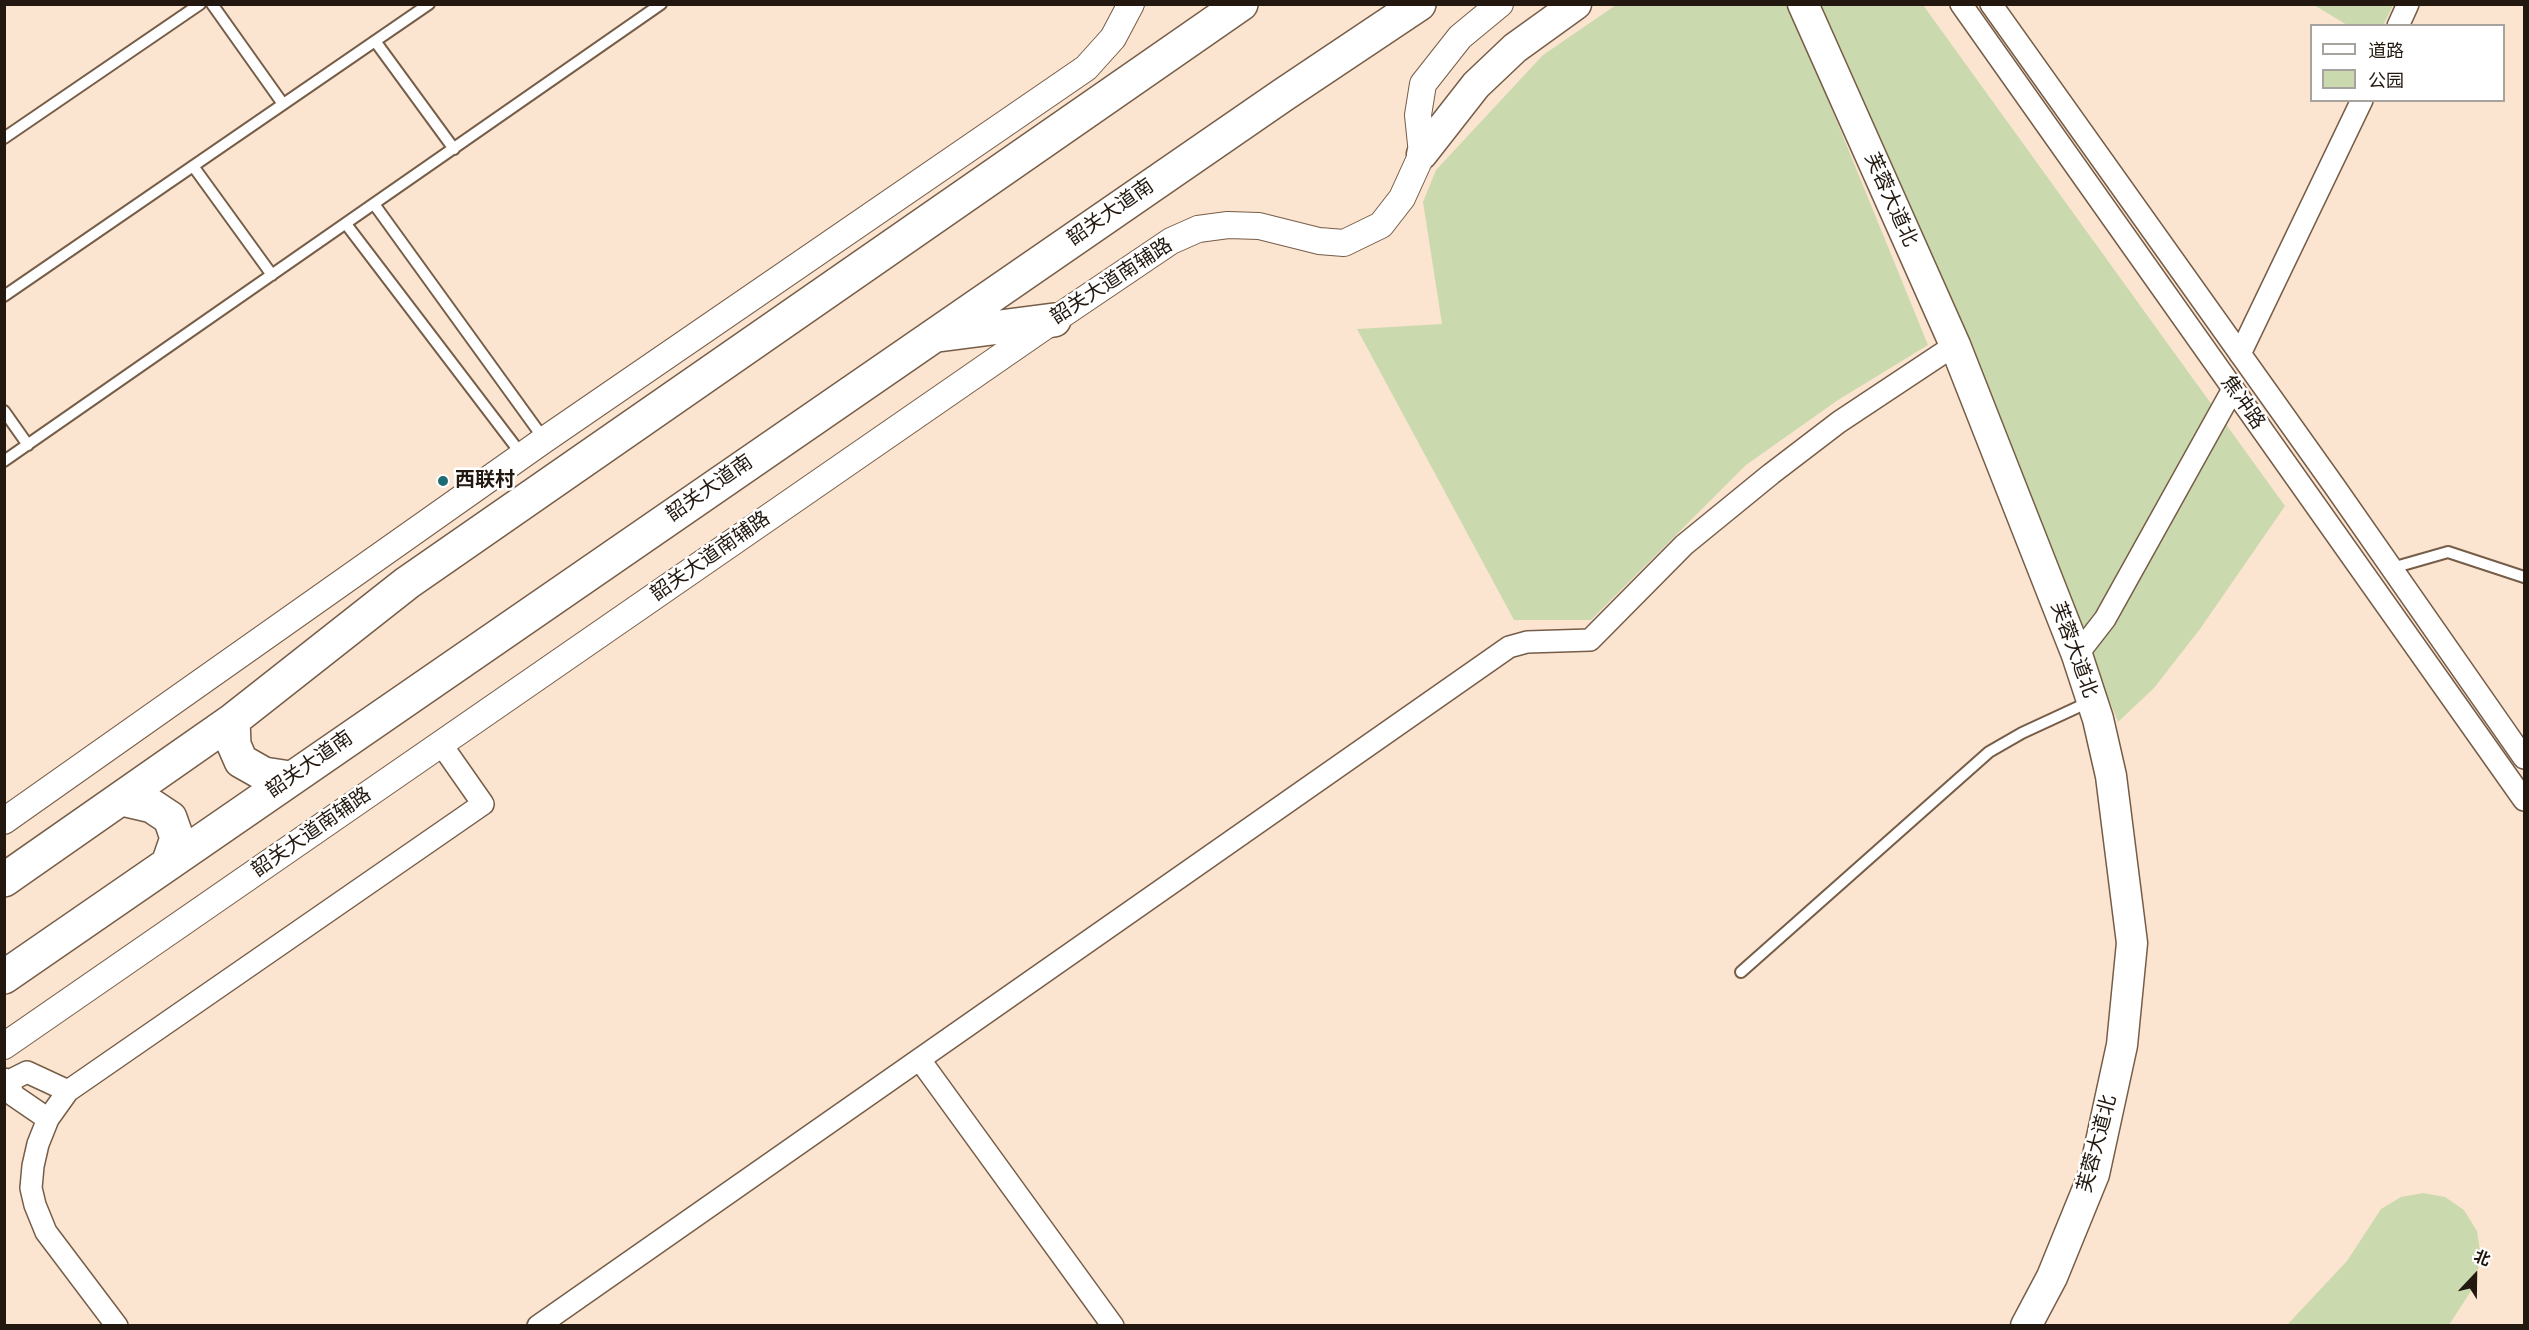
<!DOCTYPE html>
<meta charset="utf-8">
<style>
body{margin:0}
#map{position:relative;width:2529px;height:1330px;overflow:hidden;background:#fbe4d0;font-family:"Sofia Sans Condensed","Noto Sans SC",sans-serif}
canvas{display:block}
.frame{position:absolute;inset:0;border:6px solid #22180f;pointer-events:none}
.legend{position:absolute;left:2310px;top:24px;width:195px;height:78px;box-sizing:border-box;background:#fff;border:2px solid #a7a39f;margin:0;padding:8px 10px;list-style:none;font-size:18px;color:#22180f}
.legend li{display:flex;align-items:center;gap:12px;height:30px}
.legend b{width:30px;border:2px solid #a7a39f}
.north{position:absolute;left:2445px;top:1246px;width:60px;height:60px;-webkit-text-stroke:4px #fff;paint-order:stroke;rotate:22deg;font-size:16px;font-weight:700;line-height:24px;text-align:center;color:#22180f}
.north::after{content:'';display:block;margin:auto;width:21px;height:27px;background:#22180f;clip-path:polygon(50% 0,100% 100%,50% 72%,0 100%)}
</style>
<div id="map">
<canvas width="2529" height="1330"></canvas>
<div class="frame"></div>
<ul class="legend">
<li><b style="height:8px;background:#fff"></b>道路</li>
<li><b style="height:16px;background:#cbdaae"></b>公园</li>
</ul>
<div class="north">北</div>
</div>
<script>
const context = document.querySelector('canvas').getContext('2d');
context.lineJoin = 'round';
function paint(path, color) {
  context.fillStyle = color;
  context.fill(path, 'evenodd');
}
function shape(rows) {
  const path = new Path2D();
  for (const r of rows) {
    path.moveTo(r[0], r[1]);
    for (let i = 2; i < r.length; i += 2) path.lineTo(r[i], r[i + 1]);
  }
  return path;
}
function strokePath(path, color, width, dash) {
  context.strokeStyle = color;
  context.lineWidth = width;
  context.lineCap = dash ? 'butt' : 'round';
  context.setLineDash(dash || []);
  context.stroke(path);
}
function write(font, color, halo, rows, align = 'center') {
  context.font = font + ' "Sofia Sans Condensed","Noto Sans SC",sans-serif';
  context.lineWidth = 5;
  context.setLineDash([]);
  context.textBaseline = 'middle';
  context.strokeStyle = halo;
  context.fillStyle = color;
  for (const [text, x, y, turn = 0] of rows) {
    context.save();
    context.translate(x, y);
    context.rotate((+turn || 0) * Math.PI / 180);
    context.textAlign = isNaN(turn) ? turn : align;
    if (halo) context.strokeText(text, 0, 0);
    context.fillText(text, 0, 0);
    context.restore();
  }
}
const green = shape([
 [1789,4,1928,345,1838,400,1746,465,1591,620,1514,620,1357,329,1442,324,1423,202,1436,170,1543,55,1616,5],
 [1818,5,1923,5,2285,506,2200,629,2154,688,2118,722,1965,341],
 [2314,5,2393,5,2383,26,2347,25],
 [2423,1193,2445,1197,2464,1210,2477,1231,2481,1257,2473,1288,2449,1325,2287,1325,2347,1261,2381,1209,2401,1197]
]);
const service = shape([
 [212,4,283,104],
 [375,41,454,149],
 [4,138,200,4],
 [193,166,272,275],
 [374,204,544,439],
 [346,224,522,455],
 [4,296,429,4],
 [4,411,28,445],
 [4,461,661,4],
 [2392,568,2448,552,2524,577],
 [1741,972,1989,752,2022,733,2089,702]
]);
const minor = shape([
 [1961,4,2524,800],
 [1991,4,2335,487,2524,758],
 [2398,26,2408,4],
 [2240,354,2362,100],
 [2077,655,2105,619,2233,389],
 [920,1060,1113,1326],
 [4,1079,9,1081,13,1095,48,1119],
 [9,1081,27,1072,68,1091],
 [117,1326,46,1232,35,1205,31,1188,33,1166,38,1144,48,1119,68,1091,483,804,441,744],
 [538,1326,1509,647,1527,642,1590,640,1684,545,1771,474,1839,422,1955,345]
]);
const tertiary = shape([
 [4,821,544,440,1086,68,1113,38,1131,4],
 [4,1046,1054,320,1171,241,1198,229,1228,225,1259,226,1319,241,1344,243,1381,225,1402,198,1422,154,1418,115,1423,84,1460,37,1500,4]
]);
const secondary = shape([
 [1803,4,1955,345,2077,655,2098,719,2111,776,2132,943,2122,1045,2094,1174,2052,1277,2026,1326],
 [1422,154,1476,85,1515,48,1576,4]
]);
const trunk = shape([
 [938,335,1054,320],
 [233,720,234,745,241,761,264,774,290,778],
 [122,799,152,806,170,818,177,838,168,864],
 [4,880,233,720,407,583,1241,4],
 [4,977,1283,95,1419,4]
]);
const markers = [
 [443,481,6,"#1f6b72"]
];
const streetNames = [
 ["芙蓉大道北",1890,200,66],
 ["韶关大道南",1111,213,-35],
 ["韶关大道南辅路",1112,282,-33],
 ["焦冲路",2242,403,55],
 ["韶关大道南",710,489,-35],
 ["韶关大道南辅路",711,557,-35],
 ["芙蓉大道北",2073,650,70],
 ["韶关大道南",310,765,-35],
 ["韶关大道南辅路",312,833,-35],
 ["芙蓉大道北",2098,1144,-75]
];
const poiNames = [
 ["西联村",455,481]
];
paint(green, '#cbdaae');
strokePath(service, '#765d48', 14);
strokePath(minor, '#765d48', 24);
strokePath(tertiary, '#765d48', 28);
strokePath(secondary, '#765d48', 33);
strokePath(trunk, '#765d48', 36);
strokePath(service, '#fff', 10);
strokePath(minor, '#fff', 21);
strokePath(tertiary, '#fff', 26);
strokePath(secondary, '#fff', 30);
strokePath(trunk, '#fff', 33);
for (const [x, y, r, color] of markers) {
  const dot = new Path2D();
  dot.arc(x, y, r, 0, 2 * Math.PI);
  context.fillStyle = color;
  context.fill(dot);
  strokePath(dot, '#fff', 2);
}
write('20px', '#22180f', '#fff', streetNames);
write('bold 20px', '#22180f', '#fff', poiNames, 'left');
</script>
